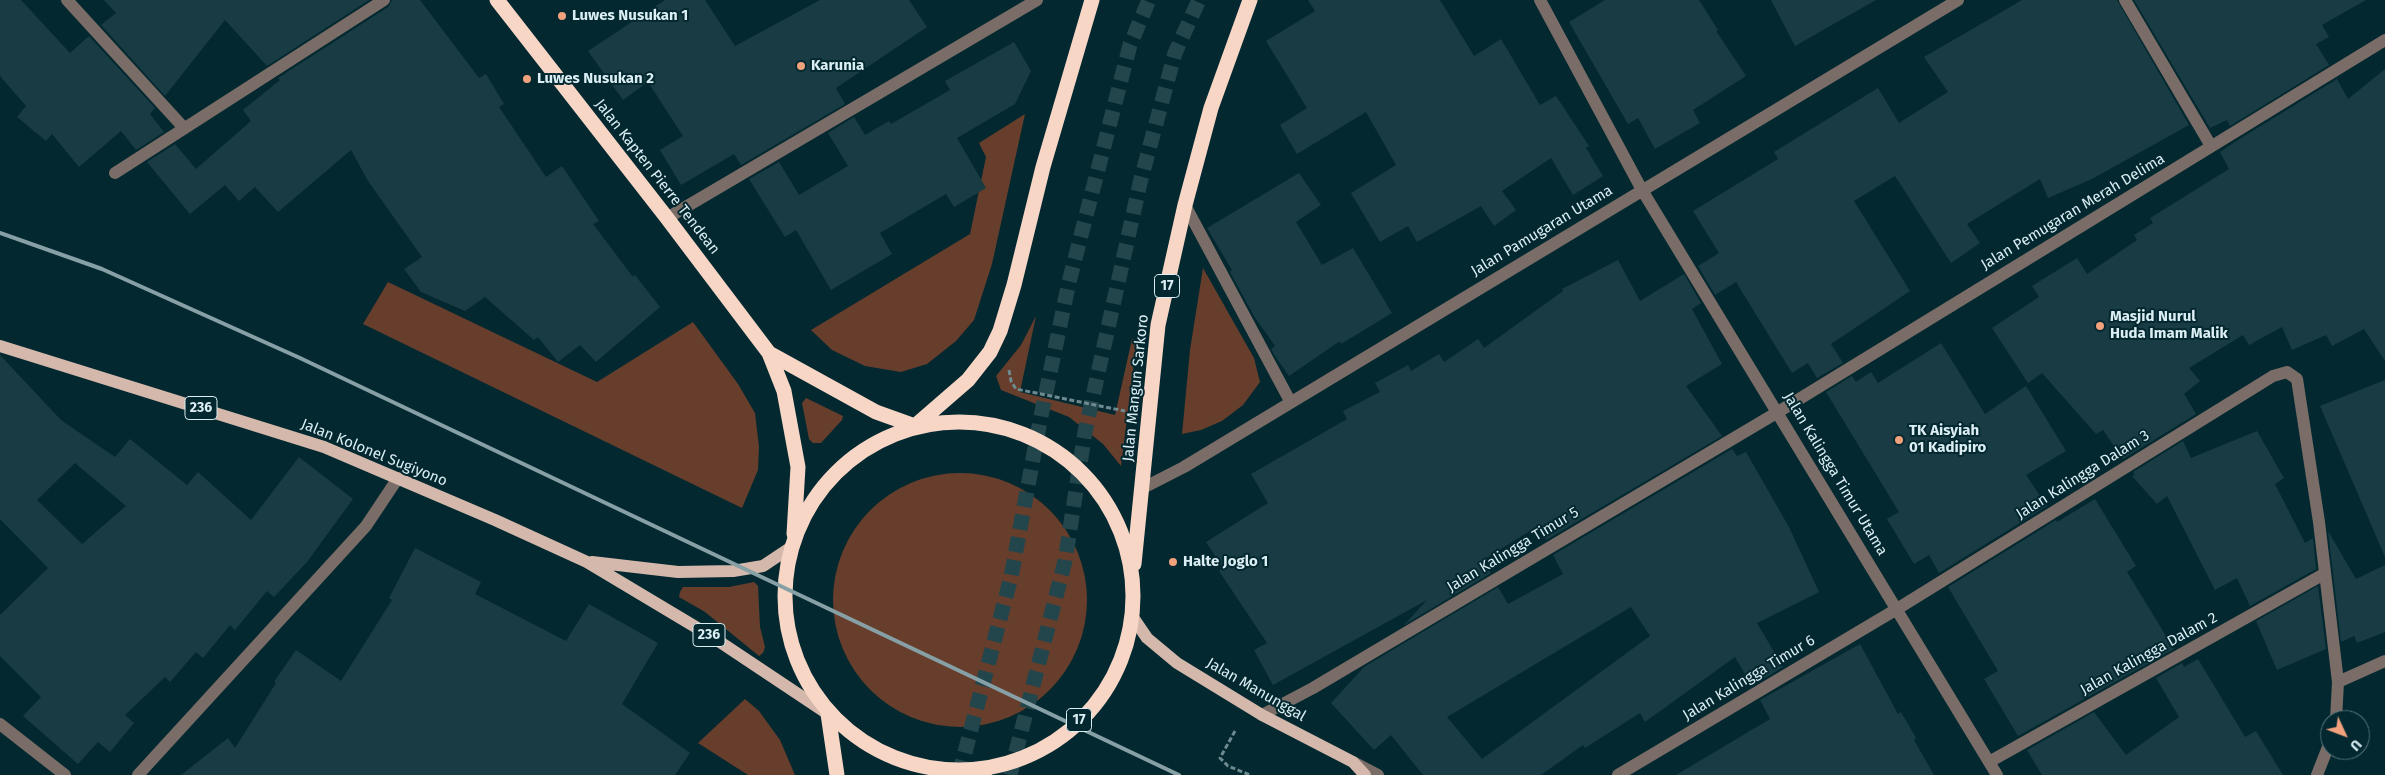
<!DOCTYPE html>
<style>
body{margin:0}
#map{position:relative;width:2385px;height:775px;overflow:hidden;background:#032830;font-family:"Fira Sans",sans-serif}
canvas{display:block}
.north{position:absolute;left:2320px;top:710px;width:50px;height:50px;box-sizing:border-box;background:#032830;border:1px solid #59777e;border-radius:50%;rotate:133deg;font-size:14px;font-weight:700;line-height:20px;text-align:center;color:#dbeef3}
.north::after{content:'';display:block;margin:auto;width:18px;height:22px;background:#f1a17b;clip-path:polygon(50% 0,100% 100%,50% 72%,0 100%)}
</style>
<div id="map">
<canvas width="2385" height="775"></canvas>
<div class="north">U</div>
</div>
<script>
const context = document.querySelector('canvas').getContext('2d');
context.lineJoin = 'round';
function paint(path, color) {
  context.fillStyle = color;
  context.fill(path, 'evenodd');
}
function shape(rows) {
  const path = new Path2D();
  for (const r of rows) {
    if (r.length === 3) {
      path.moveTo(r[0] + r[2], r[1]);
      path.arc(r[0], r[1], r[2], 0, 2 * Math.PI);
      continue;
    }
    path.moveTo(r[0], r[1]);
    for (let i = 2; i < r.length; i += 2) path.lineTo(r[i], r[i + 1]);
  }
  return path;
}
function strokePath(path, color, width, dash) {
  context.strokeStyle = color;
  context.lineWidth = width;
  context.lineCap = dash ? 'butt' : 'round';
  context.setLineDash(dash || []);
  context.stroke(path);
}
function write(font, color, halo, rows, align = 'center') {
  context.font = font + ' "Fira Sans",sans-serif';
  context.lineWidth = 4;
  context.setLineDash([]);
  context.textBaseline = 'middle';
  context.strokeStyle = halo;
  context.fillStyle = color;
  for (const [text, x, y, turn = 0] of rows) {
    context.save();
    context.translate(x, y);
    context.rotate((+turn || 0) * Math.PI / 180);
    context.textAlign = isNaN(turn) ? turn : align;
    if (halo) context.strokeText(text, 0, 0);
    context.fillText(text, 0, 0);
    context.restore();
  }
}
const green = shape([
 [1025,114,992,264,974,320,956,341,927,364,901,372,865,366,832,350,811,330,970,234,986,157,979,143],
 [1203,268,1254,358,1260,382,1243,405,1222,421,1201,430,1182,434,1190,350],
 [388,282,597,382,693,322,738,384,755,413,759,447,758,470,742,508,363,324],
 [1036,316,1020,392,1115,415,1132,339,1137,339,1121,466,1103,444,1069,417,1001,390,996,376,1021,345],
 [806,398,843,416,842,420,821,443,813,443,809,439,802,403],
 [960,600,127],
 [754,582,758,586,760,627,765,647,763,653,759,656,705,612,679,597,680,592,683,587,729,587],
 [745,699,759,711,780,740,795,775,748,775,698,743]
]);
const building = shape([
 [0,0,21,0,70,53,89,36,155,108,150,114,164,132,136,150,121,131,79,167,52,134,46,141,17,117,26,106,0,76],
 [104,0,369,0,267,66,225,20,165,96,101,25,116,13],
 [392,0,420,0,479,78,486,74,504,104,499,107,546,177,562,166,599,221,593,224,633,277,635,275,660,307,596,362,580,345,558,362,538,337,534,340,485,297,465,311,421,292,404,269,422,257,368,181,351,150,278,212,255,187,239,201,225,185,190,214,147,162,175,144,196,169,251,121,243,110,280,80,278,78,388,7],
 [665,0,705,0,735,46,820,0,909,0,927,27,836,88,845,104,741,165,734,154,681,185,660,150,683,136,648,82,623,100,588,51],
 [1308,0,1440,0,1474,56,1501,39,1540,105,1556,96,1589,146,1586,148,1603,176,1573,195,1551,158,1502,191,1516,210,1494,226,1481,206,1417,242,1408,226,1380,242,1351,193,1396,165,1366,112,1297,154,1280,125,1307,108,1266,41,1315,11],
 [1605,0,1699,0,1718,30,1716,31,1746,76,1693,110,1700,123,1655,149,1638,118,1628,124,1569,22],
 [1771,0,1876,0,1795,46],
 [2022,0,2117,0,2189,125,2092,179,2048,198,2040,179,1967,224,1980,243,1951,263,1895,176,1854,201,1910,291,1831,344,1843,363,1817,378,1808,363,1792,373,1736,282,1715,295,1698,266,1719,253,1693,211,1778,159,1774,152,1878,88,1899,123,1948,92,1924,57],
 [2134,0,2366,0,2322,25,2329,37,2316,44,2329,65,2230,126,2227,120,2210,128],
 [1014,42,1031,71,1015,104,957,138,986,188,954,207,946,194,880,233,892,254,831,290,796,230,785,237,749,179,779,162,799,195,848,166,828,133,854,117,865,135,889,121,891,124,950,90,945,81],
 [2385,69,2385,361,2364,329,2332,346,2326,335,2292,350,2282,327,2249,345,2243,335,2189,368,2200,381,2184,394,2196,414,2123,459,2103,430,2096,434,2042,373,2028,383,1992,328,2039,297,2032,286,2077,258,2087,274,2137,240,2134,235,2153,223,2150,218,2229,169,2220,152,2238,140,2337,79,2348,99],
 [1299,173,1321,205,1296,222,1322,265,1353,248,1392,313,1341,344,1340,341,1289,376,1275,356,1271,349,1275,346,1254,316,1230,272,1232,270,1207,228],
 [1618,260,1640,301,1684,274,1701,303,1692,309,1722,364,1686,386,1722,436,1546,540,1538,526,1483,560,1491,573,1404,625,1427,600,1273,685,1254,650,1267,643,1219,571,1223,568,1206,542,1268,503,1251,474,1347,419,1343,411,1380,392,1375,383,1408,365,1411,371,1439,354,1444,362,1478,339,1484,348,1563,291,1562,289],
 [1941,343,1985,414,2026,386,2066,451,2026,475,2047,506,1939,573,1929,555,1914,564,1887,519,1899,512,1826,392,1852,376,1856,382,1871,372,1878,383],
 [0,355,61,420,115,457,130,439,187,485,198,472,251,520,299,457,353,499,307,562,274,597,267,591,235,630,230,625,203,658,196,652,170,682,165,677,125,715,134,723,110,752,98,742,78,764,23,716,41,697,0,656,0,615,48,568,0,519],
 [75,463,126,506,82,544,37,500],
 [2385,380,2385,557,2320,406],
 [2257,431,2284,478,2275,484,2305,543,2313,538,2316,569,2250,606,2237,578,2215,590,2167,496,2157,504,2132,476,2135,475,2133,472,2183,441,2191,458],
 [1732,449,1737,456,1746,452,1789,527,1819,592,1757,623,1783,667,1752,686,1735,657,1645,722,1640,713,1585,748,1583,745,1541,775,1423,775,1391,735,1374,750,1331,703,1364,667,1498,587,1508,604,1563,574,1553,555],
 [1631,607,1650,636,1482,759,1447,717],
 [2095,499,2136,566,2127,572,2174,649,2018,736,1984,679,1998,671,1948,587,2056,520,2057,522],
 [2328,531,2356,579,2385,565,2385,632,2357,643,2354,636,2341,642],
 [415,548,481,582,475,594,566,641,589,604,658,643,622,704,690,753,675,775,181,775,228,738,235,748,276,683,274,682,296,650,341,681,392,600,389,598],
 [2318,586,2326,649,2277,670,2256,621],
 [1860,644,1898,714,1901,712,1916,738,1914,740,1934,775,1676,775,1770,719,1760,700],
 [2198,659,2245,737,2256,731,2283,775,2042,775,2027,750,2094,712,2126,755,2179,717,2156,678,2182,663,2184,667]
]);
const highwayTunnel = shape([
 [959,775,1011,577,1041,416,1069,282,1130,45,1149,0],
 [1010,775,1065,561,1085,432,1140,183,1175,53,1199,0]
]);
const path = shape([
 [1009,370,1011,381,1016,389,1125,411],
 [1235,731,1220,758,1228,766,1250,775]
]);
const minor = shape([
 [67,0,184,128],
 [1540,0,1642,190,1997,775],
 [2125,0,2211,146],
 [115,173,384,0],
 [1185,205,1290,401],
 [667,218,1037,0],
 [1143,488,1184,467,1958,0],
 [2338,682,2385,661],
 [1262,715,1313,688,1778,412,2385,40],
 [0,724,65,775],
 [1989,762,2324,574],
 [1355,763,1378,775],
 [138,775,366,526,398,478],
 [1618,775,1897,609,2273,376,2287,372,2297,379,2319,522,2338,682,2336,720],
 [2317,775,2330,742]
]);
const major = shape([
 [0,346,324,447,495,520,587,562,714,638,828,714],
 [592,562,678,572,733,571,763,566,793,546],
 [1132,616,1147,638,1177,663,1262,715,1353,762,1365,775],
 [973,770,986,775]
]);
const highway = shape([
 [497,0,667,218,769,353,784,391,798,467,794,534],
 [769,353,876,412,915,426],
 [959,596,174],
 [915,426,968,380,990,352,1000,331,1014,285,1043,167,1092,0],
 [1134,564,1158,325,1185,205,1211,108,1250,0],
 [828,714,837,775]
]);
const rail = shape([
 [0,233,102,269,300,358,1179,775]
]);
const markers = [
 [562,16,5,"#f1a17b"],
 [801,66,5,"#f1a17b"],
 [527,79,5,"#f1a17b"],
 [2100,326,5,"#f1a17b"],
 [1899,440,5,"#f1a17b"],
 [1173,562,5,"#f1a17b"]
];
const shields = [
 [1167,286,25],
 [201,408,32],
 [709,635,32],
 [1079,720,25]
];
const shieldNames = [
 ["17",1167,286],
 ["236",201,408],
 ["236",709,635],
 ["17",1079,720]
];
const poiNames = [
 ["Luwes Nusukan 1",572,16],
 ["Karunia",811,66],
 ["Luwes Nusukan 2",537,79],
 ["Masjid Nurul",2110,317],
 ["Huda Imam Malik",2110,334],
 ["TK Aisyiah",1909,431],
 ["01 Kadipiro",1909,448],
 ["Halte Joglo 1",1183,562]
];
const streetNames = [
 ["Jalan Kapten Pierre Tendean",657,177,52],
 ["Jalan Pemugaran Merah Delima",2073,212,-31],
 ["Jalan Pamugaran Utama",1542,231,-31],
 ["Jalan Mangun Sarkoro",1136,388,-84],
 ["Jalan Kolonel Sugiyono",374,453,22],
 ["Jalan Kalingga Timur Utama",1835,474,59],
 ["Jalan Kalingga Dalam 3",2083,475,-32],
 ["Jalan Kalingga Timur 5",1513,550,-31],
 ["Jalan Kalingga Dalam 2",2149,654,-29],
 ["Jalan Kalingga Timur 6",1749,678,-31],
 ["Jalan Manunggal",1256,690,30]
];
paint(green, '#663e2b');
paint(building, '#193c44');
strokePath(highwayTunnel, '#23464d', 15, [15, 8]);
strokePath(path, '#6e8a90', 3, [5, 2.5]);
strokePath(minor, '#7a6d67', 12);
strokePath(major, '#d3b8ab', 12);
strokePath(highway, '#f7d6c6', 15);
strokePath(rail, '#86a0a6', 4);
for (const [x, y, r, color] of markers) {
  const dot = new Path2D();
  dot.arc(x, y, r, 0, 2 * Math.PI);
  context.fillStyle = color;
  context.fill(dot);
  strokePath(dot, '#032830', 2);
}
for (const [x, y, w] of shields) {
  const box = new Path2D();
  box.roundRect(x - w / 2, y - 11.5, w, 23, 4);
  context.fillStyle = '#032830';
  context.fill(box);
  strokePath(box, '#dbeef3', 1);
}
write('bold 14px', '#dbeef3', null, shieldNames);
write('bold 15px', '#dbeef3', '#032830', poiNames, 'left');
write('15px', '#dbeef3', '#032830', streetNames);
</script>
